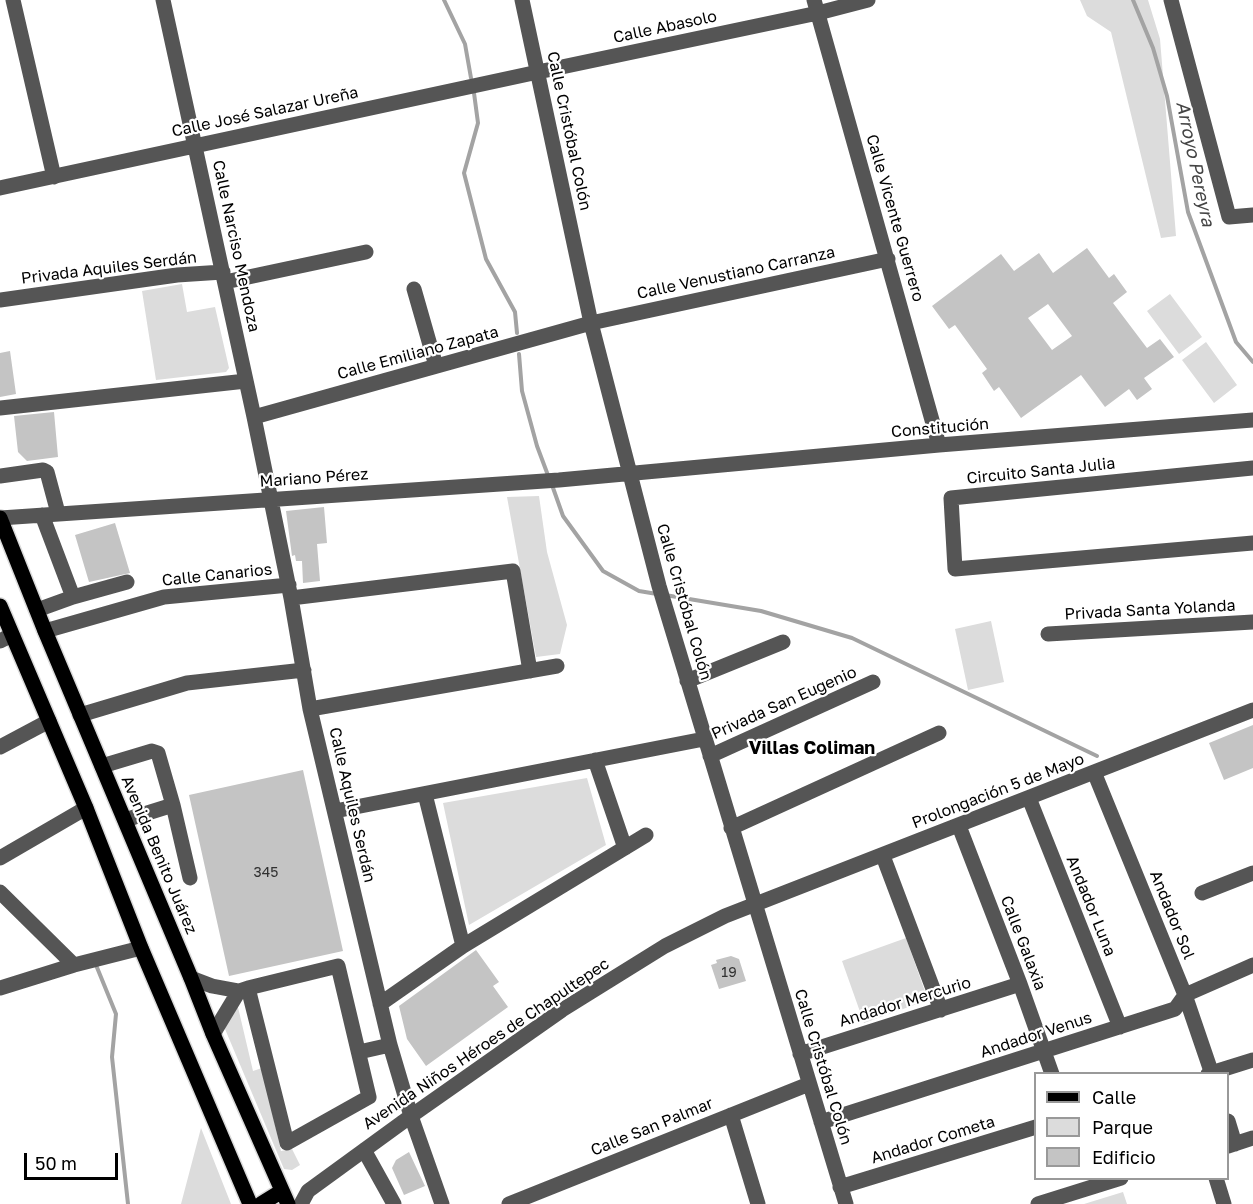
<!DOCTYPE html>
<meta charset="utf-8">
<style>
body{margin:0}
#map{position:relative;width:1253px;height:1204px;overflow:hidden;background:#fff;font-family:"Golos Text",sans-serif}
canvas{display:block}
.legend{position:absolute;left:1034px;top:1072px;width:195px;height:108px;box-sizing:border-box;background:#fff;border:2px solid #999;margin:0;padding:8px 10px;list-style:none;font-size:18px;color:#000}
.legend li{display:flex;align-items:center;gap:12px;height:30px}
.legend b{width:30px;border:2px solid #999}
.scale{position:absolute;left:24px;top:1153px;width:94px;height:27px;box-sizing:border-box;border:3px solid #000;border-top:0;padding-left:8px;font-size:18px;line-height:21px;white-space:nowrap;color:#000;-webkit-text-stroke:4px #fff;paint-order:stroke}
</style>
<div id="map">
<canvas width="1253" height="1204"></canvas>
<ul class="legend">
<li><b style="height:8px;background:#000"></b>Calle</li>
<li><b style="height:16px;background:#dcdcdc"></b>Parque</li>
<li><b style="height:16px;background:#c4c4c4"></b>Edificio</li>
</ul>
<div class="scale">50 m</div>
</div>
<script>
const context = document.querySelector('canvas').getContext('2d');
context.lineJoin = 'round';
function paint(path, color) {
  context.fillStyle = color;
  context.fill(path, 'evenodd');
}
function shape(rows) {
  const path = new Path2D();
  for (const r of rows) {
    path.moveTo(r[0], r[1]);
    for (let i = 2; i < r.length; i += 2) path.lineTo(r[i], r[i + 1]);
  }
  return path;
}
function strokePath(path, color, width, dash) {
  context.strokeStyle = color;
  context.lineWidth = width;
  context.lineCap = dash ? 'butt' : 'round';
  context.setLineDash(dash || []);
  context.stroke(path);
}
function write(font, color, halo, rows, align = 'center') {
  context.font = font + ' "Golos Text",sans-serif';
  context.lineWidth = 4.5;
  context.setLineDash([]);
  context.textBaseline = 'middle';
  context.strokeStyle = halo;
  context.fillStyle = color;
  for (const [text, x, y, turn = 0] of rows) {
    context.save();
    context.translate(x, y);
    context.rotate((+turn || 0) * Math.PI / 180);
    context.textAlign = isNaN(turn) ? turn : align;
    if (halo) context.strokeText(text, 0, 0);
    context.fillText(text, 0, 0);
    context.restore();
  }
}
const green = shape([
 [1080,0,1148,0,1160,39,1176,236,1161,238,1111,32,1087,16],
 [182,284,187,312,215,307,229,368,226,372,156,380,142,291],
 [1170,294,1202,337,1179,354,1147,311],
 [1206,342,1237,385,1214,403,1182,360],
 [539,496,547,552,567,625,560,654,536,657,507,497],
 [991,621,1004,682,968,690,955,629],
 [587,778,606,845,469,925,443,803],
 [906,938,928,1000,864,1023,842,961],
 [237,1003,253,1071,262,1068,281,1151,292,1149,300,1165,292,1170,284,1169,225,1029,228,1019],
 [201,1128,231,1204,181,1204],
 [1123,1192,1127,1204,1084,1204]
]);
const stream = shape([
 [444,0,465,44,471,78],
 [1133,0,1153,48,1167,96,1188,212,1236,342,1253,362],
 [474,93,478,123,464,173,486,259,515,312,517,333],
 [519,354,522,391,537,446,549,478],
 [552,485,563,516,603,571,639,591,657,594],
 [665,595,761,611,852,638,1097,756],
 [96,965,116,1014,112,1057,128,1204]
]);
const building = shape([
 [1087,248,1109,278,1114,274,1127,292,1113,303,1147,348,1160,339,1174,357,1144,378,1152,389,1137,400,1129,389,1105,407,1081,375,1021,418,999,387,994,391,982,373,987,369,955,325,949,329,932,306,1001,254,1014,271,1039,253,1053,273],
 [1048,304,1072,336,1052,350,1028,318],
 [10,351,16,394,0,397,0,353],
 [54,412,58,457,27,461,18,452,14,416],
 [324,507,327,543,317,544,320,581,303,583,302,561,296,561,295,555,292,556,286,511],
 [115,523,130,573,89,582,75,535],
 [1253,725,1253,768,1224,780,1209,743],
 [303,770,343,951,229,976,189,795],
 [476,950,499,982,493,986,508,1007,426,1066,407,1039,399,1006],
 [731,956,739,959,746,981,719,989,711,965,717,963,716,960],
 [409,1152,425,1186,404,1195,392,1168,396,1160]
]);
const minor = shape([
 [13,0,54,177],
 [163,0,254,417,291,598,310,709,390,1045,411,1116,442,1204],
 [522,0,591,323,659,586,846,1204],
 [814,0,939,445],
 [1171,0,1229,217,1253,215],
 [0,188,538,72,818,13,868,0],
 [225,282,366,252],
 [414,289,436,366],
 [0,300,177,275,223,272],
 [0,408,246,381],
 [254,417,591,323,888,259],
 [1253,468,951,498,955,569,1253,543],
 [0,476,43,470,47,472,58,513],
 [42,515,73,597,127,582],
 [0,518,559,480,939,445,1253,420],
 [291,598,513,571,530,671],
 [37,610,73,597],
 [45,631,164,597,289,585],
 [1048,634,1253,622],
 [0,641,12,635],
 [687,681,783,642],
 [310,709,557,666],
 [80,715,187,683,304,670],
 [0,747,49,721],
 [710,756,873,682],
 [595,760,625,848],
 [102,766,152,751,158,753,173,805,125,820],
 [1094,772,1185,995,1212,1074],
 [425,794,463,946],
 [1029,798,1120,1027],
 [173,805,190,878],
 [335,811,704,739],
 [959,826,1020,984,1052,1074],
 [731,828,939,733],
 [883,856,941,1010],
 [0,858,86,808],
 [0,892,74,965],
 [1202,893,1253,873],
 [191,978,212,986,239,991,248,988,338,966,369,1097,287,1143,248,988],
 [0,988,74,965,141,948],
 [380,1004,463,946,646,835],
 [213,1034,239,991],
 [359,1052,390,1045],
 [800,1054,1020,984],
 [1208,1074,1253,1060],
 [731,1115,758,1204],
 [1228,1121,1235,1144],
 [821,1122,1175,1009,1185,995,1253,965],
 [1228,1146,1253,1138],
 [364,1150,394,1204],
 [1216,1178,1224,1204],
 [840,1187,1036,1127],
 [301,1204,308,1191,411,1116,562,1010,665,946,725,916,1253,710],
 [509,1204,809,1084],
 [1038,1204,1121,1178]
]);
const major = shape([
 [0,518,45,631,191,978,213,1034,288,1204],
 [0,606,86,808,141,948,250,1204],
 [261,1204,282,1191]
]);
const numberNames = [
 ["345",266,873],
 ["19",729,973]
];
const streetNames = [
 ["Calle Abasolo",665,27,-12],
 ["Calle José Salazar Ureña",265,112,-12],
 ["Calle Cristóbal Colón",569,131,78],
 ["Calle Vicente Guerrero",895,218,74],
 ["Calle Narciso Mendoza",236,246,78],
 ["Privada Aquiles Serdán",109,268,-7],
 ["Calle Venustiano Carranza",736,273,-12],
 ["Calle Emiliano Zapata",418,353,-15],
 ["Constitución",940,428,-5],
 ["Circuito Santa Julia",1041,471,-6],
 ["Mariano Pérez",314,478,-4],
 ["Calle Canarios",217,575,-6],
 ["Calle Cristóbal Colón",684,602,74],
 ["Privada Santa Yolanda",1150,610,-3],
 ["Privada San Eugenio",784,703,-24],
 ["Prolongación 5 de Mayo",998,791,-21],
 ["Calle Aquiles Serdán",352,805,77],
 ["Avenida Benito Juárez",159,855,67],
 ["Andador Luna",1091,906,68],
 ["Andador Sol",1172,915,68],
 ["Calle Galaxia",1023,943,69],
 ["Andador Mercurio",905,1002,-17],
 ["Andador Venus",1036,1035,-18],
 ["Avenida Niños Héroes de Chapultepec",486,1044,-34],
 ["Calle Cristóbal Colón",823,1067,73],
 ["Calle San Palmar",652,1127,-22],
 ["Andador Cometa",933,1140,-17]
];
const waterNames = [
 ["Arroyo Pereyra",1195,164,78]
];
const neighbourhoodNames = [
 ["Villas Coliman",812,748]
];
paint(green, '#dcdcdc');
strokePath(stream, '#a3a3a3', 4);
paint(building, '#c4c4c4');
strokePath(major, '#dbdbdb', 18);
strokePath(minor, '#555', 15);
strokePath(major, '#000', 15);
write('14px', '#313131', null, numberNames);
write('16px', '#000', '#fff', streetNames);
write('italic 18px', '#444', '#fff', waterNames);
write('bold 18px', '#000', '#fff', neighbourhoodNames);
</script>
